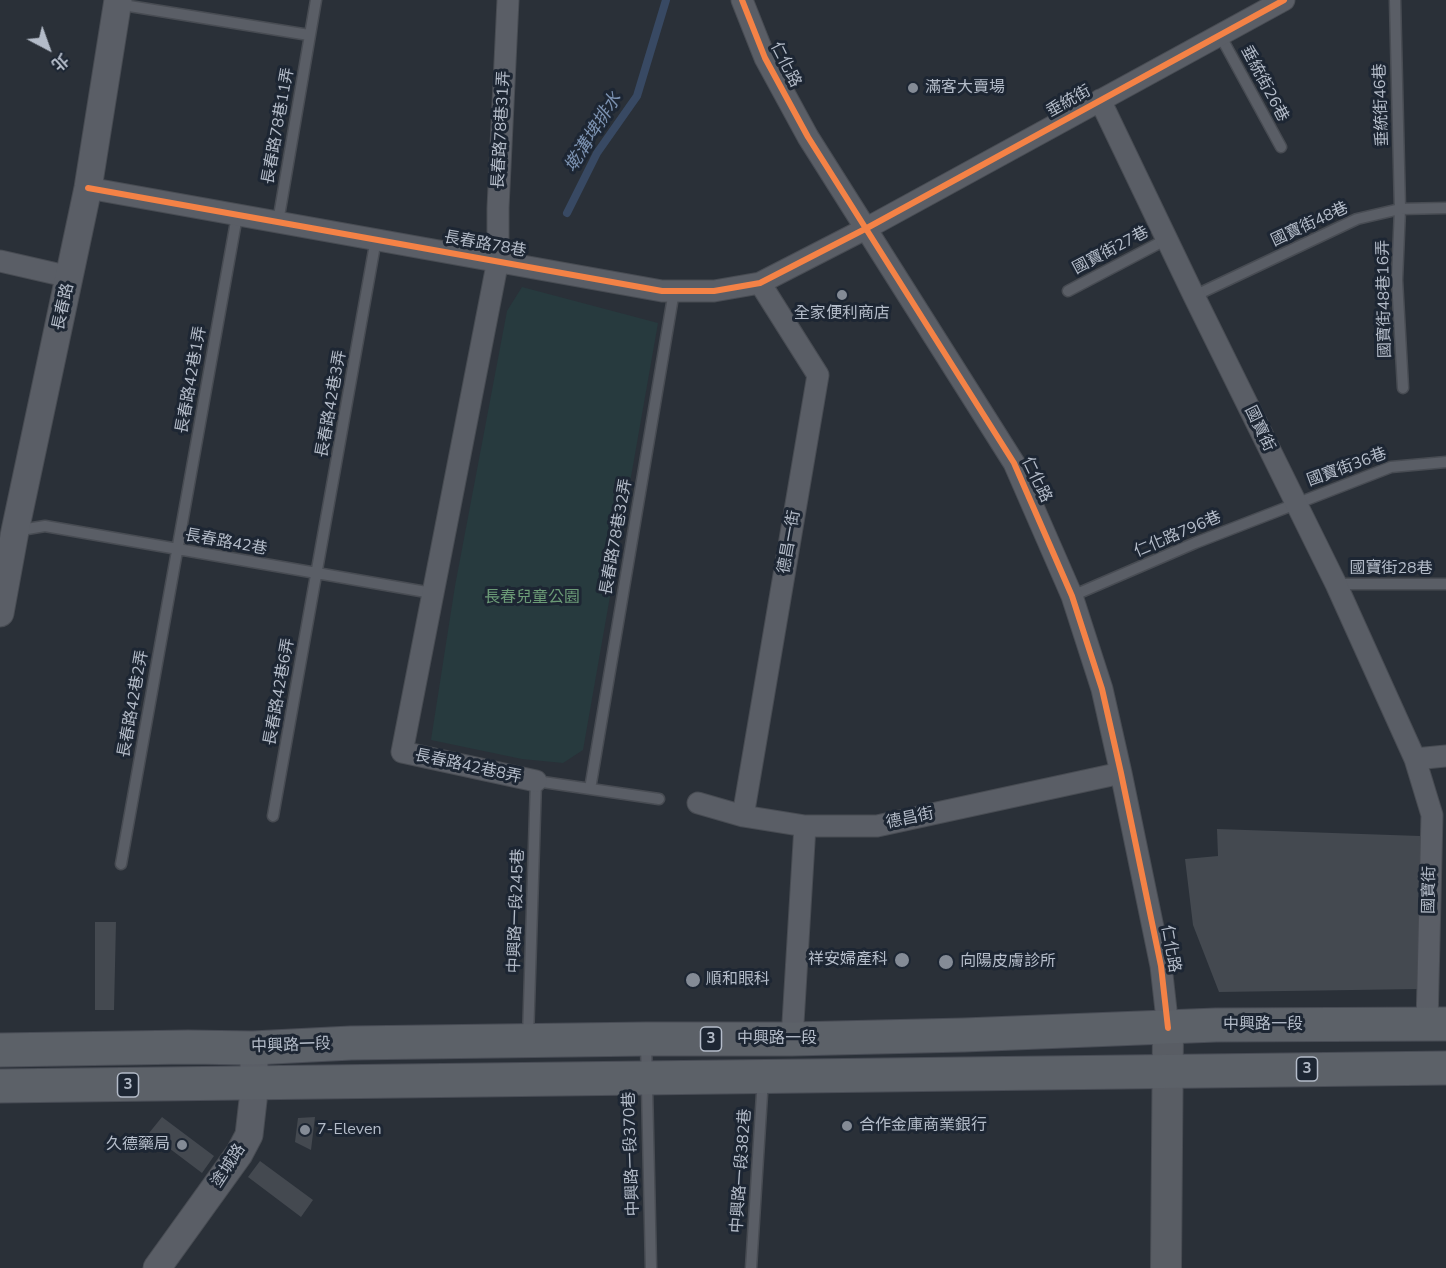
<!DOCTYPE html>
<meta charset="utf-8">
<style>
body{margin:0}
#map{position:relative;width:1446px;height:1268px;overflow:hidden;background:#2a3038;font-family:"Nunito Sans","Noto Sans TC",sans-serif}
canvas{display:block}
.north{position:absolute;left:18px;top:18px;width:60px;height:60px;-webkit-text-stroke:4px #1d2633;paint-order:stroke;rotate:139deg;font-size:16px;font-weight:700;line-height:24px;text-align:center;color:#b4bcc9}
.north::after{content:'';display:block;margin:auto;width:21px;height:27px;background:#b4bcc9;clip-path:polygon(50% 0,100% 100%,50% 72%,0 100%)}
</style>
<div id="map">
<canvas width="1446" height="1268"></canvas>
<div class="north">北</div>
</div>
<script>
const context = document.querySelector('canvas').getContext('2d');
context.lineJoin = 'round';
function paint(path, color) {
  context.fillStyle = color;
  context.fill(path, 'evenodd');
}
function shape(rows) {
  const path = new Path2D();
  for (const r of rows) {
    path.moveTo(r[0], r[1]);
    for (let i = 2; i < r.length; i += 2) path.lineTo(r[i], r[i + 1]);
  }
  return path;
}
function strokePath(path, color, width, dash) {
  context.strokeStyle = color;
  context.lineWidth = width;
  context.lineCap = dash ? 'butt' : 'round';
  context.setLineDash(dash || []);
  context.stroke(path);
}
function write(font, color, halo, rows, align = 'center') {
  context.font = font + ' "Nunito Sans","Noto Sans TC",sans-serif';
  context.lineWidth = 6;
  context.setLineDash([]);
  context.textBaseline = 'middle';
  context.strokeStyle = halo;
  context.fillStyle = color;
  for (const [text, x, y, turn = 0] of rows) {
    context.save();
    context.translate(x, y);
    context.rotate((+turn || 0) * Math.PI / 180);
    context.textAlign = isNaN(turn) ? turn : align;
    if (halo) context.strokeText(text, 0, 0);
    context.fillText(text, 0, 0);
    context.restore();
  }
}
const green = shape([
 [522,287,658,323,583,750,563,763,522,759,431,740,455,586,507,311]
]);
const stream = shape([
 [567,213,597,153,637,96,666,0]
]);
const building = shape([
 [1217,829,1420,836,1420,989,1219,992,1193,925,1185,859,1218,856],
 [95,922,116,922,114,1010,95,1010],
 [162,1117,214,1156,202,1173,149,1133],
 [315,1117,311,1150,295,1142,298,1118],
 [260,1161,313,1200,301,1217,248,1177]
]);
const service = shape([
 [1395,0,1400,209,1397,280,1403,388],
 [117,4,309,35],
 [1220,35,1281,147],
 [278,222,316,0],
 [1068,291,1167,239],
 [1194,296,1357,219,1400,209,1446,208],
 [15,531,45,526,432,593],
 [1336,584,1446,584],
 [1072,596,1195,543,1391,467,1446,462],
 [590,789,674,291],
 [273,816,376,239],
 [121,864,237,216],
 [528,1038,536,781,659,799],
 [646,1042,651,1268],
 [751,1268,763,1078]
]);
const minor = shape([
 [508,0,498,208,498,260,402,752,536,781],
 [742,0,765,58,808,137,1014,463,1072,596,1102,689,1121,773,1161,966,1168,1028],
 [1100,100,1194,296,1336,584,1415,759,1432,815,1427,1024],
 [88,188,662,291,714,291,760,283,867,228,1284,0],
 [0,261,70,277],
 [1415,759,1446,756],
 [698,803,743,816,805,826,877,826,1121,773],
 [743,816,818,375,760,283],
 [792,1039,805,826]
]);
const tertiary = shape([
 [0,613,15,531,88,188,118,0],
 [157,1268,239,1154,249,1135,255,1083,253,1048]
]);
const secondary = shape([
 [1166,1268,1168,1028]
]);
const primary = shape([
 [0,1050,188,1047,253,1048,351,1043,646,1039,792,1039,964,1035,1216,1025,1446,1024],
 [0,1086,1446,1068]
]);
const cycleway = shape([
 [742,0,765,58,808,137,1014,463,1072,596,1102,689,1121,773,1161,966,1168,1028],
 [88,188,662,291,714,291,760,283,867,228,1284,0]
]);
const markers = [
 [913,88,6,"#848b96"],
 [842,295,6,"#848b96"],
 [902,960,8,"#848b96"],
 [946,962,8,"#848b96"],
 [693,980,8,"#848b96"],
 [847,1126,6,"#848b96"],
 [305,1130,6,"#848b96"],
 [182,1145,6,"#848b96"]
];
const shields = [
 [711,1039,21],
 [1307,1069,21],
 [128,1085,21]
];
const shieldNames = [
 ["3",711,1039],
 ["3",1307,1069],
 ["3",128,1085]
];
const streetNames = [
 ["仁化路",785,65,63],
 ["垂統街26巷",1264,84,62],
 ["垂統街",1069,102,-29],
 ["垂統街46巷",1382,105,-92],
 ["長春路78巷11弄",279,126,-80],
 ["長春路78巷31弄",502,130,-87],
 ["國寶街48巷",1310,225,-25],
 ["長春路78巷",485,245,10],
 ["國寶街27巷",1111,251,-28],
 ["國寶街48巷16弄",1385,299,-91],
 ["長春路",64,307,-78],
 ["長春路42巷1弄",192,380,-80],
 ["長春路42巷3弄",332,404,-80],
 ["國寶街",1259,429,64],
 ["國寶街36巷",1347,468,-20],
 ["仁化路",1036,480,64],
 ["仁化路796巷",1178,535,-23],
 ["長春路78巷32弄",617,537,-80],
 ["德昌一街",790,542,-80],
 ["長春路42巷",226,543,10],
 ["國寶街28巷",1391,569],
 ["長春路42巷6弄",280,692,-80],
 ["長春路42巷2弄",134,704,-80],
 ["長春路42巷8弄",468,767,12],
 ["德昌街",910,819,-12],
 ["國寶街",1430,890,-89],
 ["中興路一段245巷",517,911,-88],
 ["仁化路",1170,949,80],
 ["中興路一段",1263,1025],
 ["中興路一段",777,1039],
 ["中興路一段",291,1046,-2],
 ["中興路一段370巷",632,1154,-92],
 ["塗城路",229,1166,-57],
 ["中興路一段382巷",742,1171,-86]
];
const poiNames = [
 ["滿客大賣場",925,88],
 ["全家便利商店",842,314,"center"],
 ["祥安婦產科",888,960,"right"],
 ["向陽皮膚診所",960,962],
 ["順和眼科",706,980],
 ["合作金庫商業銀行",859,1126],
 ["7-Eleven",317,1130],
 ["久德藥局",170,1145,"right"]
];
const parkNames = [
 ["長春兒童公園",532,598]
];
const waterNames = [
 ["墘溝埤排水",594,133,-58]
];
paint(green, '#273a3e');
strokePath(stream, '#384963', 8);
paint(building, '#444950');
strokePath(service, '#484c53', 13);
strokePath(minor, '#484c53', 23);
strokePath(tertiary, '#484c53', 29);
strokePath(secondary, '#484c53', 32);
strokePath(primary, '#484c55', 35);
strokePath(service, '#5a5e66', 10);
strokePath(minor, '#5a5e66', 21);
strokePath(tertiary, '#5a5e66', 27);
strokePath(secondary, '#595d64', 30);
strokePath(primary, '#5c6168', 33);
strokePath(cycleway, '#f48246', 6);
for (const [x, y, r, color] of markers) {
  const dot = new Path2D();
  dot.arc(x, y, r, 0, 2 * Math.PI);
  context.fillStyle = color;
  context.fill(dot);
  strokePath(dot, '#1d2633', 2);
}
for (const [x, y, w] of shields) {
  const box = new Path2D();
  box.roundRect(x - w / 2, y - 12, w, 24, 4.5);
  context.fillStyle = '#1d2633';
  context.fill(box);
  strokePath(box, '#b4bcc9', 1.5);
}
write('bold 15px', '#b4bcc9', null, shieldNames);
write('16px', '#b4bcc9', '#1d2633', streetNames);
write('16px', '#b4bcc9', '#1d2633', poiNames, 'left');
write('16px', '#6b9a76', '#1d2633', parkNames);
write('italic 18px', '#7c92b1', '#1d2633', waterNames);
</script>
